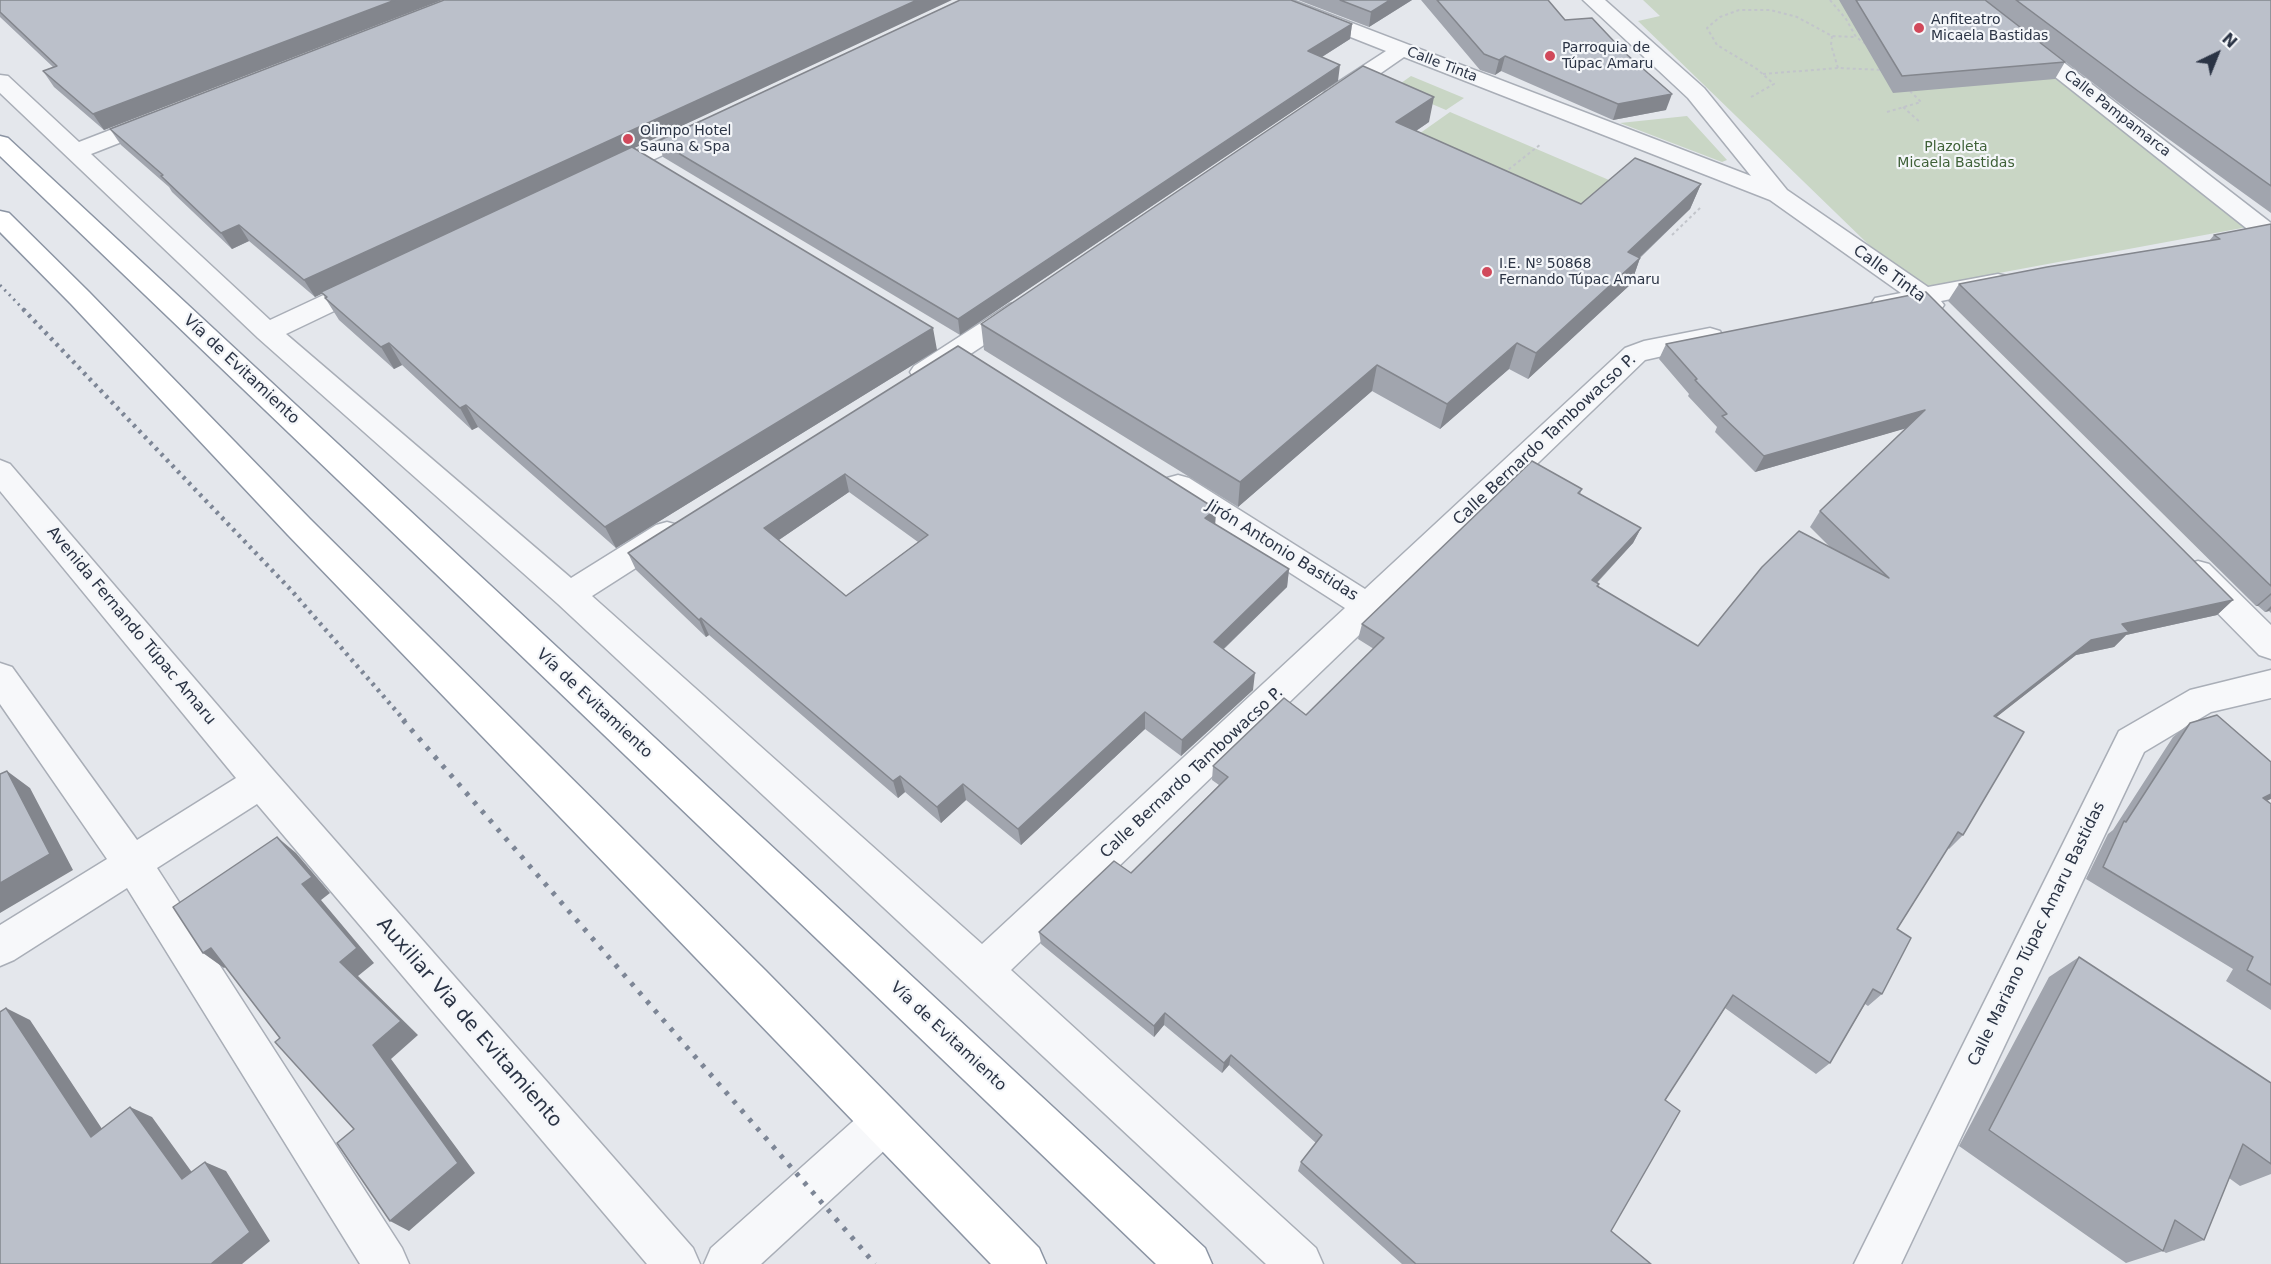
<!DOCTYPE html>
<meta charset="utf-8">
<style>
body{margin:0}
#map{position:relative;width:2271px;height:1264px;overflow:hidden;background:#e4e7ec;font-family:"DejaVu Sans",sans-serif}
canvas{display:block}
.north{position:absolute;left:2187px;top:24px;width:60px;height:60px;-webkit-text-stroke:4px #f4f6f9;paint-order:stroke;rotate:43deg;font-size:16px;font-weight:700;line-height:24px;text-align:center;color:#2b3445}
.north::after{content:'';display:block;margin:auto;width:21px;height:27px;background:#2b3445;clip-path:polygon(50% 0,100% 100%,50% 72%,0 100%)}
</style>
<div id="map">
<canvas width="2271" height="1264"></canvas>
<div class="north">N</div>
</div>
<script>
const context = document.querySelector('canvas').getContext('2d');
context.lineJoin = 'round';
function paint(path, color) {
  context.fillStyle = color;
  context.fill(path, 'evenodd');
}
function shape(rows) {
  const path = new Path2D();
  for (const r of rows) {
    path.moveTo(r[0], r[1]);
    for (let i = 2; i < r.length; i += 2) path.lineTo(r[i], r[i + 1]);
  }
  return path;
}
function strokePath(path, color, width, dash) {
  context.strokeStyle = color;
  context.lineWidth = width;
  context.lineCap = dash ? 'butt' : 'round';
  context.setLineDash(dash || []);
  context.stroke(path);
}
function write(font, color, halo, rows, align = 'center') {
  context.font = font + ' "DejaVu Sans",sans-serif';
  context.lineWidth = 4.5;
  context.setLineDash([]);
  context.textBaseline = 'middle';
  context.strokeStyle = halo;
  context.fillStyle = color;
  for (const [text, x, y, turn = 0] of rows) {
    context.save();
    context.translate(x, y);
    context.rotate((+turn || 0) * Math.PI / 180);
    context.textAlign = isNaN(turn) ? turn : align;
    if (halo) context.strokeText(text, 0, 0);
    context.fillText(text, 0, 0);
    context.restore();
  }
}
const green = shape([
 [1643,0,1959,0,2253,226,1918,288,1868,244,1638,21,1660,16],
 [1411,76,1464,98,1446,110,1394,88],
 [1450,112,1616,183,1567,223,1399,148],
 [1687,116,1727,160,1722,162,1620,123]
]);
const path = shape([
 [1830,0,1846,19,1856,37,1867,45],
 [1832,36,1831,45,1838,68],
 [1763,74,1838,68,1884,70],
 [1751,97,1774,84,1757,69,1717,45,1707,28,1720,17,1739,10,1770,10,1797,17,1832,36,1856,37],
 [1903,107,1920,122],
 [1887,112,1921,102,1908,89],
 [1504,173,1541,144],
 [1672,235,1701,207]
]);
const street = shape([
 [1264,0,1292,0,1751,176,1688,98,1583,0,1605,0,1704,88,1787,190,1928,287,1998,274,2007,276,2011,282,2007,288,1941,301,1944,305,1940,311,1931,313,1922,311,1917,306,1884,312,1875,310,1871,304,1875,298,1901,293,1770,200,1404,57,1342,100,1334,102,1326,100,1323,95,1326,90,1386,51,1267,4,1264,0],
 [1958,0,1981,0,2040,44,2271,223,2271,236,2264,237,2255,235,1958,0],
 [0,75,8,76,79,142,149,115,157,113,165,115,168,120,165,125,91,154,270,320,360,278,369,276,378,278,382,284,378,290,286,334,571,578,656,525,667,522,678,525,682,533,678,541,592,596,982,944,1345,608,1167,494,1163,486,1167,478,1178,475,1189,478,1365,589,1625,348,1644,341,1710,328,1720,331,1723,337,1720,343,1645,360,1011,970,1316,1248,1323,1264,1266,1264,558,604,258,338,0,93,0,75],
 [700,122,708,124,711,129,708,134,614,178,606,180,598,178,594,173,598,168,700,122],
 [1019,302,1028,304,1032,310,1028,316,934,378,924,381,914,378,910,372,914,366,1010,304,1019,302],
 [0,460,10,464,274,771,693,1248,700,1264,647,1264,257,804,157,868,402,1248,409,1264,360,1264,127,888,14,960,0,966,0,925,107,859,0,704,0,663,12,667,137,840,236,778,0,491,0,460],
 [2198,561,2209,564,2271,625,2271,659,2259,655,2187,582,2182,573,2187,564,2198,561],
 [2271,670,2271,698,2211,712,2144,752,1901,1264,1854,1264,2119,731,2190,690,2271,670],
 [884,1100,899,1107,906,1122,899,1137,761,1264,704,1264,711,1248,869,1107,884,1100]
]);
const highway = shape([
 [0,136,8,138,1205,1248,1212,1264,1156,1264,0,156,0,136],
 [0,211,9,213,89,292,310,519,765,970,1039,1248,1046,1264,991,1264,288,535,71,304,0,232,0,211]
]);
const railFar2 = shape([
 [0,285,25,311]
]);
const railFar1 = shape([
 [23,309,291,590,405,721]
]);
const rail = shape([
 [403,720,875,1264]
]);
const wall = shape([
 [0,0,442,0,104,130,54,87,43,71,53,67,0,17],
 [1298,0,1412,0,1369,27],
 [1421,0,1548,0,1565,20,1666,110,1613,120,1501,71,1495,75,1480,70],
 [1839,0,2271,0,2271,213,2127,109,2007,17,2065,62,2055,79,1893,93],
 [1352,24,1350,39,1322,57,1338,81,960,335,663,157,658,141],
 [1429,122,1416,131,1581,204,1701,184,1690,209,1640,258,1631,284,1528,379,1509,369,1440,429,1372,391,1238,507,984,350,981,324],
 [110,129,634,148,937,350,616,548,478,427,472,430,402,365,394,369,339,320,322,293,315,297,249,241,232,249,172,192,169,187,121,145],
 [2271,224,2271,613,2269,611,2265,612,2258,606,2256,606,1948,301,1959,284,2209,241,2214,235],
 [1926,292,2233,600,2217,615,2126,635,2114,647,2076,655,1996,717,1963,835,1949,849,1948,848,1897,929,1882,994,1868,1006,1865,1004,1830,1063,1816,1074,1725,1008,1665,1100,1611,1231,1651,1264,1402,1264,1298,1171,1301,1162,1316,1143,1229,1065,1222,1073,1164,1025,1154,1037,1041,944,1039,932,1131,873,1219,785,1212,780,1213,766,1306,715,1374,649,1358,639,1362,624,1582,489,1580,494,1641,528,1633,543,1597,583,1599,584,1598,587,1698,646,1832,549,1810,527,1820,511,1906,428,1755,472,1715,432,1717,427,1688,396,1689,394,1659,359,1666,344],
 [958,346,1216,509,1215,524,1289,569,1287,587,1224,649,1253,690,1181,756,1145,729,1021,845,966,800,941,823,905,792,898,798,709,635,706,637,636,570,628,553],
 [849,492,918,542,846,596,779,540],
 [2190,723,2271,804,2271,1010,2226,981,2233,969,2086,879,2108,834,2113,830,2173,737],
 [2079,957,2271,1083,2271,1174,2240,1186,2229,1178,2204,1240,2166,1253,2163,1251,2126,1263,1959,1146,2049,977]
]);
const shadedWall = shape([
 [395,0,442,0,104,130,93,114],
 [917,0,952,0,315,297,304,280],
 [1390,0,1412,0,1369,27,1371,12],
 [1352,24,1350,39,1306,67,1308,51],
 [1505,56,1501,71,1495,75,1499,60],
 [1340,65,1338,81,960,335,958,319],
 [1672,94,1666,110,1613,120,1618,104],
 [1434,97,1429,122,1392,147,1396,122],
 [1701,184,1690,209,1618,278,1628,252],
 [239,225,249,241,232,249,221,233],
 [1640,258,1631,284,1528,379,1536,353],
 [933,328,937,350,616,548,605,527],
 [389,343,402,365,394,369,381,347],
 [1517,343,1509,369,1440,429,1447,404],
 [1377,365,1372,391,1238,507,1240,482],
 [466,405,478,427,472,430,460,408],
 [1925,410,1914,426,1755,472,1764,456],
 [845,474,849,492,770,546,764,528],
 [1216,509,1215,527,1205,518],
 [1641,528,1633,543,1585,595,1592,580],
 [1289,569,1287,587,1213,659,1214,642],
 [2271,593,2271,595,2258,606,2256,606],
 [2233,600,2217,615,2126,635,2114,647,2076,655,1980,730,1994,716,2091,640,2122,624],
 [2271,606,2271,609,2269,611,2265,612],
 [701,618,709,635,706,637,699,620],
 [1255,673,1253,690,1181,756,1182,740],
 [1145,712,1145,729,1021,845,1018,829],
 [7,771,30,788,73,870,0,913,0,883],
 [900,776,905,792,898,798,893,781],
 [963,784,966,800,941,823,937,807],
 [2271,794,2271,799,2244,811,2263,798],
 [277,837,296,853,330,893,321,900,374,963,358,976,418,1035,391,1059,475,1173,409,1231,390,1221,373,1045,340,962,302,884],
 [211,948,231,963,224,968,203,953],
 [6,1008,30,1020,114,1147,91,1137],
 [1165,1013,1164,1025,1154,1037,1154,1026],
 [1231,1055,1229,1065,1222,1073,1224,1063],
 [130,1107,152,1117,204,1189,182,1179],
 [205,1162,226,1171,270,1241,242,1264,211,1264]
]);
const building = shape([
 [0,0,395,0,93,114,43,71,57,66,0,12,0,0],
 [444,0,917,0,304,280,239,225,221,233,161,176,163,175,110,129,444,0],
 [960,0,1291,0,1352,24,1308,51,1340,65,958,319,658,141,960,0],
 [1340,0,1390,0,1371,12,1340,0],
 [1437,0,1548,0,1565,20,1592,18,1625,53,1672,94,1618,104,1505,56,1499,60,1484,54,1437,0],
 [1856,0,1985,0,2065,62,1902,76,1856,0],
 [2016,0,2271,0,2271,186,2138,91,2016,0],
 [1363,66,1434,97,1396,122,1581,204,1635,158,1701,184,1628,252,1640,258,1536,353,1517,343,1447,404,1377,365,1240,482,981,324,1363,66],
 [632,147,933,328,605,527,466,405,460,408,389,343,381,347,325,298,327,297,321,292,632,147],
 [2271,224,2271,586,1959,284,2047,267,2220,239,2214,235,2271,224],
 [1926,292,2233,600,2122,624,2129,632,2091,640,1994,716,2024,732,1963,835,1958,832,1897,929,1911,938,1882,994,1873,989,1830,1063,1733,995,1665,1100,1680,1111,1611,1231,1651,1264,1416,1264,1301,1162,1322,1135,1231,1055,1224,1063,1165,1013,1154,1026,1039,932,1114,861,1131,873,1228,777,1213,766,1284,698,1306,715,1384,638,1362,624,1532,461,1582,489,1578,493,1641,528,1592,580,1599,584,1597,586,1698,646,1762,567,1799,531,1889,578,1820,511,1925,410,1764,456,1722,416,1727,414,1695,380,1697,379,1666,344,1926,292],
 [958,346,1216,509,1205,518,1289,569,1214,642,1255,673,1182,740,1145,712,1018,829,963,784,937,807,900,776,893,781,701,618,699,620,628,553,958,346],
 [845,474,928,535,846,596,764,528,845,474],
 [2217,715,2271,762,2271,794,2263,798,2271,804,2271,985,2247,970,2253,957,2103,867,2124,821,2126,822,2190,723,2217,715],
 [7,771,50,854,0,883,0,774,7,771],
 [277,837,312,877,302,884,357,948,340,962,401,1021,373,1045,458,1163,390,1221,337,1143,354,1129,275,1042,280,1038,211,948,203,953,173,907,277,837],
 [2079,957,2271,1083,2271,1164,2243,1144,2204,1240,2175,1220,2163,1251,1989,1130,2079,957],
 [6,1008,91,1137,130,1107,182,1179,205,1162,250,1232,211,1264,0,1264,0,1012,6,1008]
]);
const markers = [
 [1919,28,6,"#d1495b"],
 [1550,56,6,"#d1495b"],
 [628,139,6,"#d1495b"],
 [1487,272,6,"#d1495b"]
];
const farPoinames = [
 ["Anfiteatro",1931,20],
 ["Micaela Bastidas",1931,36],
 ["Parroquia de",1562,48],
 ["Túpac Amaru",1562,64],
 ["Olimpo Hotel",640,131],
 ["Sauna & Spa",640,147],
 ["I.E. Nº 50868",1499,264],
 ["Fernando Túpac Amaru",1499,280]
];
const farStreetnames = [
 ["Calle Tinta",1442,65,21],
 ["Calle Pampamarca",2117,114,38]
];
const farParknames = [
 ["Plazoleta",1956,147],
 ["Micaela Bastidas",1956,163]
];
const streetNames = [
 ["Calle Tinta",1889,274,36],
 ["Vía de Evitamiento",241,370,43],
 ["Calle Bernardo Tambowacso P.",1545,440,-43],
 ["Jirón Antonio Bastidas",1282,551,32],
 ["Avenida Fernando Túpac Amaru",131,626,50],
 ["Vía de Evitamiento",594,704,43],
 ["Calle Bernardo Tambowacso P.",1192,773,-43],
 ["Calle Mariano Túpac Amaru Bastidas",2037,934,-64],
 ["Vía de Evitamiento",948,1037,43]
];
const nearStreetnames = [
 ["Auxiliar Via de Evitamiento",469,1023,49]
];
paint(green, '#c9d6c5');
strokePath(street, '#a9aeb7', 3);
strokePath(highway, '#8b94a3', 3);
strokePath(path, '#c2c5cb', 2, [3, 3]);
paint(street, '#f7f8fa');
paint(highway, '#fff');
strokePath(railFar2, '#7d8696', 3, [2, 4.5]);
strokePath(railFar1, '#7d8696', 4.5, [3, 5]);
strokePath(rail, '#7d8696', 5, [4, 8]);
paint(wall, '#a1a5ae');
paint(shadedWall, '#83868d');
paint(building, '#bbc0ca');
strokePath(building, '#83868d', 1.5);
for (const [x, y, r, color] of markers) {
  const dot = new Path2D();
  dot.arc(x, y, r, 0, 2 * Math.PI);
  context.fillStyle = color;
  context.fill(dot);
  strokePath(dot, '#f4f6f9', 2);
}
write('14px', '#2b3445', '#f4f6f9', farPoinames, 'left');
write('14px', '#2b3445', '#f4f6f9', farStreetnames);
write('14px', '#3f6138', '#f4f6f9', farParknames);
write('16px', '#2b3445', '#f4f6f9', streetNames);
write('20px', '#2b3445', '#f4f6f9', nearStreetnames);
</script>
